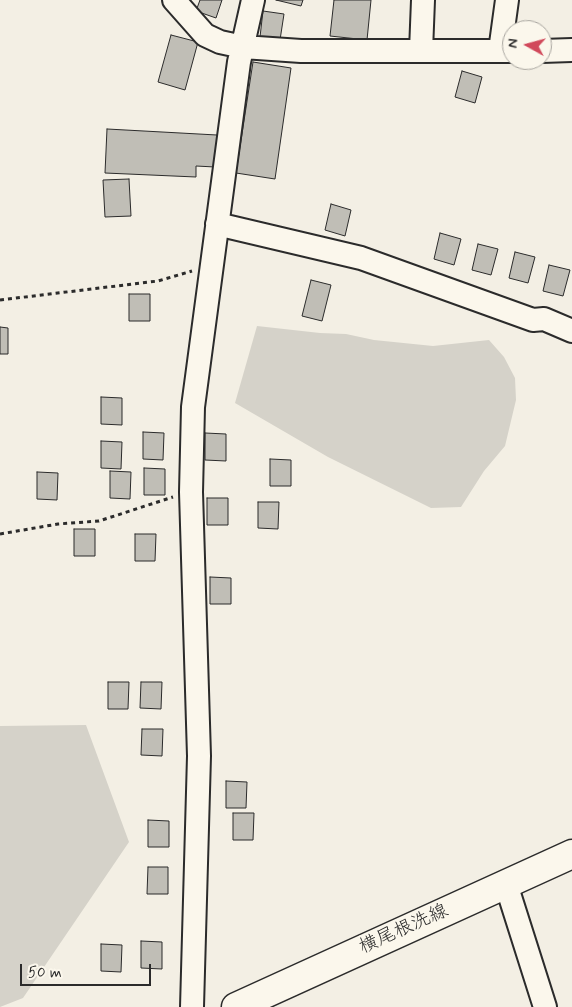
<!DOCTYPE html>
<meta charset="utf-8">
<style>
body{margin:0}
#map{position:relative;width:572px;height:1007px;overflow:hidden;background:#f3efe4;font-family:Mynerve,sans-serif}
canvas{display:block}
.north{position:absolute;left:502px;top:20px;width:50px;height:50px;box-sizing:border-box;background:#fbf7ec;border:1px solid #a8a59f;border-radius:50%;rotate:277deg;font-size:14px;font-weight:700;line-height:20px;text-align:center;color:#2b2b2b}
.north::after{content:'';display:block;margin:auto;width:18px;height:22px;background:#d1495b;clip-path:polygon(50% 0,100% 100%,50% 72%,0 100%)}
.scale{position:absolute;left:20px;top:964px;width:131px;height:22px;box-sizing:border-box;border:2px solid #2b2b2b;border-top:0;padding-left:6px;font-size:15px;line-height:18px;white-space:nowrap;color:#2b2b2b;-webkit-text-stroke:4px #fbf7ec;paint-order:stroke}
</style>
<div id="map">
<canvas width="572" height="1007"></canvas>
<div class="north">N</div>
<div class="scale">50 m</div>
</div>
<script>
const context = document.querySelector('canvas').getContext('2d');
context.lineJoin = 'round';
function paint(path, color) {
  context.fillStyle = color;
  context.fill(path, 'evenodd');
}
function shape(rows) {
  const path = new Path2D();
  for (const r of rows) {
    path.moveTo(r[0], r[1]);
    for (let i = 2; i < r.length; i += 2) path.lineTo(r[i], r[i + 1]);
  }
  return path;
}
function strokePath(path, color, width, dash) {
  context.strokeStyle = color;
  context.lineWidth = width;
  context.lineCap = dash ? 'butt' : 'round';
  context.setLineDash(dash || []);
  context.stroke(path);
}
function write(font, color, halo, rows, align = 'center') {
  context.font = font + ' Mynerve,"Klee One",sans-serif';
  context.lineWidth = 4;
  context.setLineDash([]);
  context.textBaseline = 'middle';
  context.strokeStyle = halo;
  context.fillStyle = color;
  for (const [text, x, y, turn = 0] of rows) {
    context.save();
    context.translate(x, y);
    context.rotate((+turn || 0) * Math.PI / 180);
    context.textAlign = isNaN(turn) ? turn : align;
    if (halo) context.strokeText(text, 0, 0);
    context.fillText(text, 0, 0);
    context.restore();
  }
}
const green = shape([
 [257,326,320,333,346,334,374,340,433,346,489,340,504,357,515,378,516,400,505,446,484,471,461,507,431,508,328,457,235,403],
 [86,725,129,842,23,998,0,1007,0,726]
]);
const building = shape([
 [200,0,222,0,216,18,196,11,200,0],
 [276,0,303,0,301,6,276,0],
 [334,0,371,0,367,40,330,36,334,0],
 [263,11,284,14,280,40,260,37,263,11],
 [171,35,198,42,185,90,158,82,171,35],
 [253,62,291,68,275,179,236,173,253,62],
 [462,71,482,77,475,103,455,97,462,71],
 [107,129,217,135,215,167,196,166,196,177,105,173,107,129],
 [129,179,131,216,105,217,103,180,129,179],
 [331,204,351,210,345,236,325,230,331,204],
 [440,233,461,239,454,265,434,259,440,233],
 [478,244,498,249,491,275,472,270,478,244],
 [515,252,535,257,528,283,509,278,515,252],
 [549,265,570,270,563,296,543,291,549,265],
 [311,280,331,285,322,321,302,316,311,280],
 [129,294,150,294,150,321,129,321,129,294],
 [0,327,8,328,8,354,0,354,0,327],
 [101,397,122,398,122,425,101,424,101,397],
 [143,432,164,433,163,460,143,459,143,432],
 [205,433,226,434,226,461,205,460,205,433],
 [101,441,122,442,121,469,101,468,101,441],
 [270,459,291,460,291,486,270,486,270,459],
 [144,468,165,469,165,495,144,495,144,468],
 [110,471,131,472,130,499,110,498,110,471],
 [37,472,58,473,57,500,37,499,37,472],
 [207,498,228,498,228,525,207,525,207,498],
 [258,502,279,502,278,529,258,528,258,502],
 [74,529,95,529,95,556,74,556,74,529],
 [135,534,156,534,155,561,135,561,135,534],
 [210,577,231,578,231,604,210,604,210,577],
 [108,682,129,682,128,709,108,709,108,682],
 [141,682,162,682,161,709,140,708,141,682],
 [142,729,163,729,162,756,141,755,142,729],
 [226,781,247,782,246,808,226,808,226,781],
 [233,813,254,813,253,840,233,840,233,813],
 [148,820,169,821,169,847,148,847,148,820],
 [148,867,168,867,168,894,147,894,148,867],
 [141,941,162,942,162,969,141,968,141,941],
 [101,944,122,945,121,972,101,971,101,944]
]);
const path = shape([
 [0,300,158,281,192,271],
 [0,534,58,524,99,521,173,497]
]);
const minor = shape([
 [174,0,205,35,220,42,243,47,301,51,512,51],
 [421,51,423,0],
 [500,51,507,0],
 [542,51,572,50],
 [217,224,361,258,533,320,544,319,572,331],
 [506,884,545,1007],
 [192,1007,199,756,191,492,193,407,239,62,253,0]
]);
const major = shape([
 [236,1007,572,854]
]);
const streetNames = [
 ["横尾根洗線",404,930,-24]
];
paint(green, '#d5d2c9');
paint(building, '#c0beb6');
strokePath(building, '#2b2b2b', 1);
strokePath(minor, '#2b2b2b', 26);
strokePath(major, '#2b2b2b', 31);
strokePath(path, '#2b2b2b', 3, [4, 4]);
strokePath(minor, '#fbf7ec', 22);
strokePath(major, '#fbf7ec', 28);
write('19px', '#2b2b2b', '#fbf7ec', streetNames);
</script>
